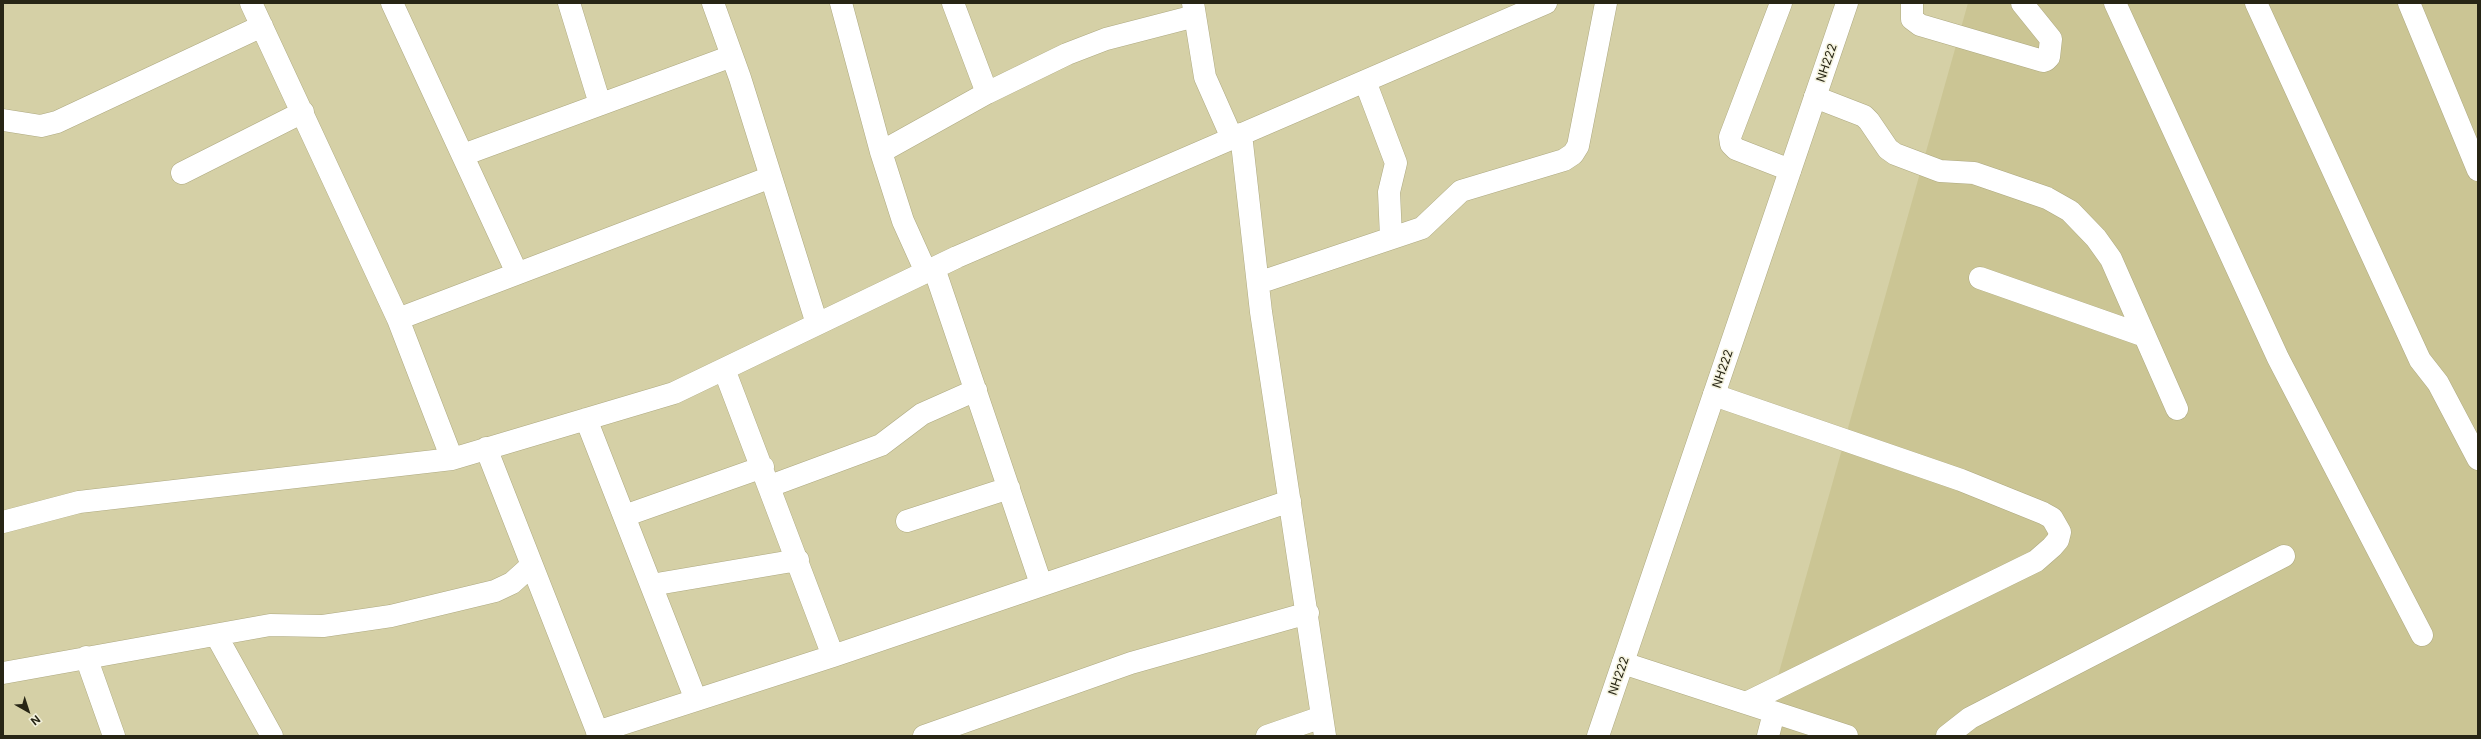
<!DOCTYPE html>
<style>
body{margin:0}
#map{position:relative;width:2481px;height:739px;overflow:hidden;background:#d5d0a6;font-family:Inter,sans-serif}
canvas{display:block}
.frame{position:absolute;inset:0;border:4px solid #272515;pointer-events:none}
.north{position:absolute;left:8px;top:691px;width:40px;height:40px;-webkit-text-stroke:3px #f2f0db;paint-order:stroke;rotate:141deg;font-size:11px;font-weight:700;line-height:16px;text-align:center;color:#272515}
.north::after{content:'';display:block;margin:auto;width:14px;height:18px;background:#272515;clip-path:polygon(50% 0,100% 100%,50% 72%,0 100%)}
</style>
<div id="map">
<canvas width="2481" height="739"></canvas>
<div class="frame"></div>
<div class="north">N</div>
</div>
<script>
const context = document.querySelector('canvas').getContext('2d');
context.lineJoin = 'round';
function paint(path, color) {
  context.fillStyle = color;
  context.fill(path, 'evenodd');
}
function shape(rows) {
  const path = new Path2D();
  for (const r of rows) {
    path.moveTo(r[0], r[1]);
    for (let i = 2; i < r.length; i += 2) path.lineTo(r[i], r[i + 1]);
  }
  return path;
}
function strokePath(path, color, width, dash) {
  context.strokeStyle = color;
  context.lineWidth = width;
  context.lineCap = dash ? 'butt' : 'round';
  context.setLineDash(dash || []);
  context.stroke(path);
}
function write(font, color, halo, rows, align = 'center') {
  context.font = font + ' Inter,sans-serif';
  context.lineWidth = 3;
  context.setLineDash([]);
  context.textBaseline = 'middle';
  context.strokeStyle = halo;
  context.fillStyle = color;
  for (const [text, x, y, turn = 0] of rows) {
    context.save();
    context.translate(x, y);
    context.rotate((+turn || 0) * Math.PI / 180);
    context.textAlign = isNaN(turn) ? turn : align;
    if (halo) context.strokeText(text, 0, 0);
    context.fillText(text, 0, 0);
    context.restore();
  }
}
const built = shape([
 [1968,3,2478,3,2478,736,1761,736]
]);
const minor = shape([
 [251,3,398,319,452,459],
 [392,3,517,273],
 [569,3,600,104],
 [713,3,740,78,817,324],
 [841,3,881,152,903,221,926,272],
 [953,3,987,93],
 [1193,3,1205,77,1232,138],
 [1781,3,1730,137,1731,144,1736,149,1790,170],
 [1912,3,1912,19,1920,25,2043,61,2046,60,2049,57,2051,39,2022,3],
 [2115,3,2278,358,2422,635],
 [2256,3,2420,360,2438,383,2478,459],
 [2409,3,2478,170],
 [1365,81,1396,163,1389,192,1391,237],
 [1815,97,1864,116,1869,121,1888,149,1895,154,1940,171,1974,173,2047,198,2070,211,2096,238,2111,259,2177,409],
 [3,120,41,126,57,122,262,26],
 [1241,134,1261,312,1325,736],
 [881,152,987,93,1067,54,1106,39,1195,16],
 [463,155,732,56],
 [182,173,303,112],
 [934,268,1041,584],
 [1980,278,2145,336],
 [1258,283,1422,228,1461,191,1564,160,1573,154,1578,146,1606,3],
 [398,319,771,177],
 [724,369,833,656],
 [1714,395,1961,480,2043,513,2052,518,2060,532,2058,540,2052,547,2036,561,1746,703],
 [586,419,696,700],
 [486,448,599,736],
 [770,486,881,445,922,414,976,390],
 [624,516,763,467],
 [907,521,1009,488],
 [3,522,79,502,452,459,674,393,957,257,1546,3],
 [651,585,798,560],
 [216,635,272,736],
 [86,657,114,736],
 [1623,663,1847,736],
 [3,673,270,625,323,626,391,616,495,591,512,583,532,565],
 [597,732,833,656,1290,501],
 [924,736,1131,663,1308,613],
 [1267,736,1322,717],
 [1768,736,1774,713],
 [1947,736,1970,718,2284,556]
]);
const major = shape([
 [1598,736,1847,3]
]);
const streetNames = [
 ["NH222",1827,63,-71],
 ["NH222",1723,369,-71],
 ["NH222",1619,676,-71]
];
paint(built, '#cbc594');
strokePath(minor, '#aea980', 23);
strokePath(major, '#aea980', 23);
strokePath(minor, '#fff', 22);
strokePath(major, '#fff', 22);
write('12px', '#272515', '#f2f0db', streetNames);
</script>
